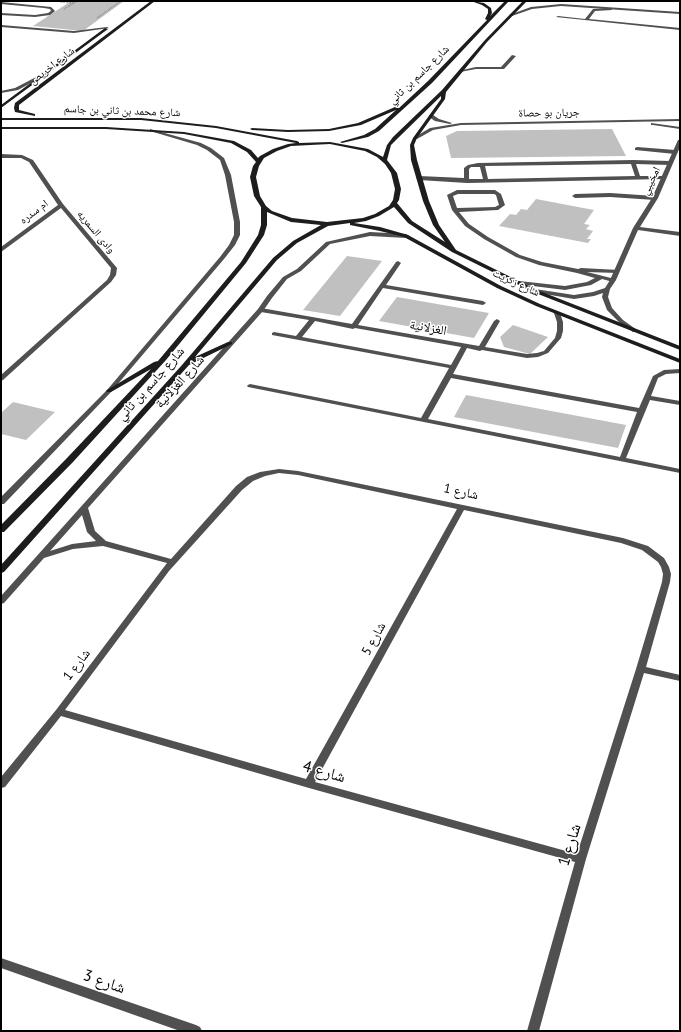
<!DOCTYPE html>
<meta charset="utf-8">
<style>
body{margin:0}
#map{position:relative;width:681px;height:1032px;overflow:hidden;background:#fff;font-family:"PT Sans",sans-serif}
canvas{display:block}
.frame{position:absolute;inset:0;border:2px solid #000;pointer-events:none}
</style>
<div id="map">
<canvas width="681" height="1032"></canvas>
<div class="frame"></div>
</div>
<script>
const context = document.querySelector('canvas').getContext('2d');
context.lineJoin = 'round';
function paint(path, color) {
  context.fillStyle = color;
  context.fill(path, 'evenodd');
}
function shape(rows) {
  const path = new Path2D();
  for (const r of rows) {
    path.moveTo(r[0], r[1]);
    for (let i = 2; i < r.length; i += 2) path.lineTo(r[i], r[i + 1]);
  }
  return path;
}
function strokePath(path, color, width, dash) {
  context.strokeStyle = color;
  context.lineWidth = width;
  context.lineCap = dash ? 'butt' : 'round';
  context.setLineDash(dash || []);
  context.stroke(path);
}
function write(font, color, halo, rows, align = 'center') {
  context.font = font + ' "PT Sans","Noto Naskh Arabic",sans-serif';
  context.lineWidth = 3;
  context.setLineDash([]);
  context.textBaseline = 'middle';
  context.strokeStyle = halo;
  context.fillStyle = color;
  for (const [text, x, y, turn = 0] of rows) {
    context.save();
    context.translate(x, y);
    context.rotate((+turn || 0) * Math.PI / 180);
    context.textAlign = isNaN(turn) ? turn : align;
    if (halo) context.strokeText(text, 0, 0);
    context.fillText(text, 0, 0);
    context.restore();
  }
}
const building = shape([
 [71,1,124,1,83,31,33,26],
 [612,129,626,156,451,158,446,136,457,131],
 [536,199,594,210,584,224,590,225,586,229,593,231,587,239,591,239,588,243,499,226,510,214,516,215,521,209,527,210],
 [347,256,382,261,340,316,303,310],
 [397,297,489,313,474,338,379,321],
 [513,325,548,337,530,354,504,347,500,337],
 [466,395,626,425,618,448,454,417],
 [13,402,55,412,26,440,1,434,1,413]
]);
const path = shape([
 [60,2,73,3],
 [64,9,77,1],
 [97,18,121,1]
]);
const lane = shape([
 [1,2,51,7,55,11,50,15,35,17,1,15,1,13,35,15,48,13,51,11,50,9,44,8,1,4,1,2],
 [611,8,612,10,595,11,589,19,680,28,680,30,556,17,558,16,585,19,593,9,611,8],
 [1,25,74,31,107,27,109,28,74,33,1,27,1,25],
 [512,55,516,56,504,69,476,69,460,72,458,71,476,67,501,67,512,55],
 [40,75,44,76,18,90,1,93,1,91,15,88,40,75],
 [637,147,675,150,678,152,675,154,635,150,635,148,637,147],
 [633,160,670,161,673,163,670,165,636,164,640,176,666,176,666,178,664,179,467,183,419,180,416,178,419,176,464,178,464,168,468,165,478,163,633,160],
 [631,164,635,176,488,179,485,166,631,164],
 [471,167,480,167,483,179,469,179,469,169,471,167],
 [457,190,495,190,501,194,505,205,498,210,459,212,469,224,488,237,520,255,542,262,578,269,581,268,619,270,619,272,617,273,587,272,615,279,616,280,613,282,602,279,591,285,565,290,517,284,517,282,519,281,565,286,587,282,595,278,577,273,539,265,516,257,484,239,465,226,452,210,447,195,457,190],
 [458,194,494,194,496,195,499,205,495,207,457,208,453,196,458,194],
 [610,193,655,196,658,198,655,200,610,197,575,198,572,196,575,194,610,193],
 [398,261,401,263,386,285,483,301,486,303,483,305,383,288,358,325,479,346,494,321,497,319,500,321,485,347,527,354,537,353,544,351,555,338,557,331,557,322,554,313,557,311,560,313,563,322,563,331,561,338,548,353,538,357,527,358,482,350,480,351,467,348,453,374,639,408,653,376,664,370,680,369,680,373,666,374,658,378,651,396,680,401,680,405,650,400,626,458,680,469,680,473,248,387,247,386,248,385,250,384,421,418,449,368,272,335,272,333,274,332,296,336,309,320,261,312,258,310,261,308,352,324,396,262,398,261],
 [315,321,353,329,355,328,461,347,451,365,302,337,315,321],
 [451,378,637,412,620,457,428,419,451,378]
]);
const street = shape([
 [561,4,680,12,680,14,561,6,532,9,512,16,509,15,531,7,561,4],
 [429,115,433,115,439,119,452,123,450,124,435,121,429,117,429,115],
 [680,119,680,121,461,125,433,130,417,139,413,138,430,128,461,123,680,119],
 [651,123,680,127,680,129,653,125,651,125,651,123],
 [150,129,201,143,211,148,224,158,231,175,240,222,240,235,235,245,224,259,111,392,4,504,1,504,1,497,107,390,220,257,229,245,234,235,234,222,225,175,220,160,207,150,197,145,150,131,150,129],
 [678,140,680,140,680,147,658,198,640,227,680,232,680,236,638,230,616,280,610,289,608,297,612,308,623,320,637,330,637,332,633,332,619,322,607,310,602,297,603,293,594,296,574,299,533,292,533,290,535,289,574,295,593,292,605,288,610,280,633,228,652,198,678,140],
 [1,154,22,155,33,160,63,204,117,268,116,275,111,282,3,380,1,381,1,375,107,280,110,275,111,268,61,208,1,252,1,247,58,205,29,162,21,158,1,158,1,154],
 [370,232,406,234,409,236,406,238,370,236,330,244,301,271,287,279,272,298,263,311,88,508,95,531,106,541,171,559,236,486,247,477,260,472,279,469,298,471,623,538,648,546,664,558,669,567,671,574,670,582,646,667,680,675,680,681,644,673,586,859,539,1031,527,1031,575,862,309,788,61,716,5,787,1,788,1,777,56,710,167,563,103,546,73,549,44,558,4,603,1,604,1,596,258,309,267,296,283,277,297,269,326,242,370,232],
 [279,473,298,475,457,509,306,779,65,710,169,571,242,490,253,481,265,476,279,473],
 [464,510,621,543,642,550,658,562,661,567,663,574,662,582,636,669,577,854,315,782,464,510],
 [82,515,87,532,96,541,72,544,50,551,82,515],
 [1,958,196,1025,200,1027,202,1031,180,1031,1,968,1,958]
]);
const secondary = shape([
 [151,1,155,1,19,105,19,110,35,114,35,116,15,112,14,108,15,103,151,1],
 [471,1,484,3,491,8,492,13,490,16,505,1,509,1,432,83,379,131,368,137,342,143,340,142,364,135,375,129,396,110,361,125,329,131,288,132,252,130,250,129,252,128,288,130,329,129,358,123,395,107,399,108,428,81,487,20,485,19,488,13,488,9,482,5,471,1],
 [523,1,527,1,487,42,446,92,445,99,417,138,414,145,417,160,429,201,439,225,456,250,537,290,680,346,680,350,533,292,452,252,408,223,394,207,379,216,366,221,354,223,380,227,408,235,501,286,540,304,680,359,680,363,536,306,497,288,404,237,380,231,350,225,350,223,328,226,297,243,277,260,195,357,228,342,232,342,232,344,189,365,4,572,1,573,1,565,182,365,273,258,293,241,321,225,291,222,267,212,267,225,264,235,246,263,166,360,73,462,4,532,1,532,1,525,67,458,151,369,111,392,107,392,106,391,107,390,154,362,158,361,241,262,258,235,261,225,261,207,254,196,250,177,253,166,256,162,247,152,231,143,184,134,106,129,1,129,1,127,106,127,184,132,234,141,251,150,258,158,260,156,273,149,288,144,296,143,216,128,141,120,1,120,1,118,141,118,216,126,297,141,299,142,299,143,330,142,368,149,383,157,387,145,393,137,442,90,485,40,523,1],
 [441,96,441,99,413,138,410,145,411,160,423,201,433,225,445,242,412,221,397,203,399,200,401,189,397,173,387,160,391,145,397,139,441,96],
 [330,144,365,151,377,157,385,164,391,173,395,189,393,200,389,206,375,214,363,218,327,222,292,218,272,211,266,206,260,196,256,177,259,166,264,158,277,151,291,146,330,144],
 [105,28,108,29,1,108,1,105,105,28]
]);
const farStreetnames = [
 ["شارع اخريص",52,66,-38],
 ["شارع جاسم بن ثاني",419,75,-44],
 ["شارع محمد بن ثاني بن جاسم",122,111,2],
 ["جريان بو حصاة",549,113,-1],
 ["امخيبي",651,181,-64],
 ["ام سدره",34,212,-37],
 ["وادى السمريه",96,232,50],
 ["شارع زكريت",516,283,25]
];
const streetNames = [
 ["الغزلانية",428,328,10],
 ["شارع الغزلانية",180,382,-48],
 ["شارع جاسم بن ثاني",151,384,-48],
 ["شارع 1",461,492,12],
 ["شارع 5",374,639,-61],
 ["شارع 1",77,665,-53]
];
const nearStreetnames = [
 ["شارع 4",324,772,16],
 ["شارع 1",570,845,-73],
 ["شارع 3",104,982,19]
];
paint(building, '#c0c0c0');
strokePath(path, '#727272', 1.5, [0.5, 1]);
paint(lane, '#505050');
paint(street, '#505050');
paint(secondary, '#1d1d1d');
write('11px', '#000', '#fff', farStreetnames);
write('13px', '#000', '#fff', streetNames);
write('16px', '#000', '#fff', nearStreetnames);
</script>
